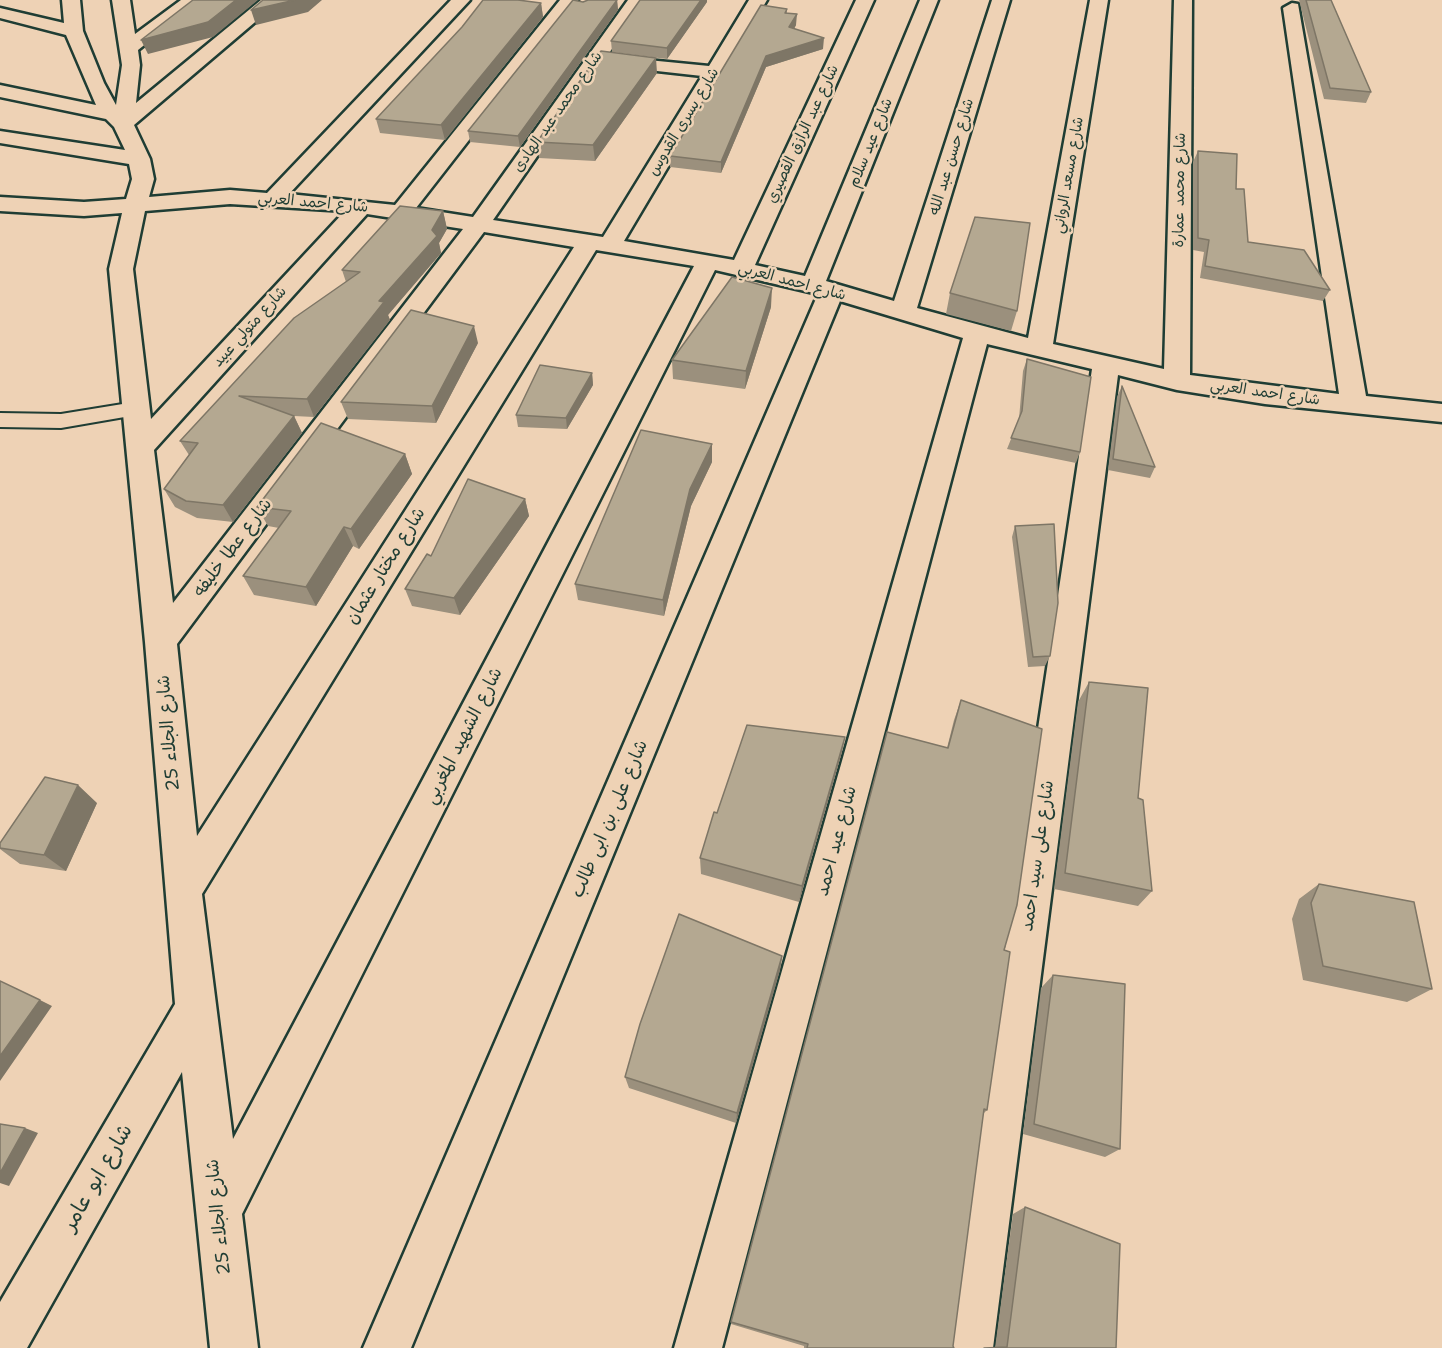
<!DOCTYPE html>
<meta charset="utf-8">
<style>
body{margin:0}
canvas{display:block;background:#eed2b5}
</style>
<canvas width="1442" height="1348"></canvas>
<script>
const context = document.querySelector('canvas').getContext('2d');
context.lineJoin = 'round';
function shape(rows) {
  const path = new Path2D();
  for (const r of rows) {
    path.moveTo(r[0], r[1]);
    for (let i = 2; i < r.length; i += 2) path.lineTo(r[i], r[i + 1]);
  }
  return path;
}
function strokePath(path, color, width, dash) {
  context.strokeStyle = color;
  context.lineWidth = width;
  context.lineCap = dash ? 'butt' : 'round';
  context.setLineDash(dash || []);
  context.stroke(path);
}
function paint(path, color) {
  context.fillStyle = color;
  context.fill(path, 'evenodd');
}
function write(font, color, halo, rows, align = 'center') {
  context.font = font + ' "Shantell Sans","Playpen Sans Arabic",sans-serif';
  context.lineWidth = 5;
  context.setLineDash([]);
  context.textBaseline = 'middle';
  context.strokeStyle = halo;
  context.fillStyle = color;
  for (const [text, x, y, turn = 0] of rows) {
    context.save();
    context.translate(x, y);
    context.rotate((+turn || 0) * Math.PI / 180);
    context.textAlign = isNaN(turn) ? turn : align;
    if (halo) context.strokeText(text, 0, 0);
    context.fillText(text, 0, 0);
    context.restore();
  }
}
const service = shape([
 [135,402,142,404,145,409,142,414,61,428,0,427,0,413,61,414,135,402]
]);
const minor = shape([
 [62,0,80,0,83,31,104,83,116,105,122,65,112,0,130,0,135,34,181,0,201,0,138,50,140,65,136,103,261,0,281,0,134,125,150,159,154,179,149,197,230,190,267,193,451,0,470,0,289,194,395,205,560,0,578,0,416,208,473,217,628,0,646,0,607,56,709,66,749,0,767,0,624,241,734,260,856,0,874,0,755,265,805,276,920,0,938,0,826,281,894,301,992,0,1010,0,917,308,1028,338,1090,0,1108,0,1053,344,1164,369,1174,0,1192,0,1190,375,1339,394,1283,8,1292,3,1298,4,1366,396,1442,404,1442,422,1265,404,1177,390,1118,375,993,1348,945,1348,1092,369,987,344,722,1348,674,1348,963,338,840,301,411,1348,363,1348,818,294,715,270,242,1214,258,1348,210,1348,182,1072,27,1348,0,1348,0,1302,175,1004,145,642,109,269,122,213,84,216,0,211,0,197,84,202,126,199,132,179,129,164,0,143,0,131,125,150,114,127,106,119,0,97,0,85,96,105,66,35,0,18,0,8,64,23,62,0],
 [603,61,612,66,702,76,603,237,493,220,603,61],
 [230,204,345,211,151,419,133,269,145,211,230,204],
 [367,214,463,229,173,603,154,450,367,214],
 [484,232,574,247,197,836,177,644,484,232],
 [596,250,694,266,233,1139,202,894,596,250]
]);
const wall = shape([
 [617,0,618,10,520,147,470,142,468,131,583,2],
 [1299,0,1331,0,1371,92,1366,103,1324,99],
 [707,2,667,59,612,52,611,41],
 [541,3,543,17,445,140,380,133,376,119],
 [787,9,787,13,796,25,794,29,823,49,766,67,721,173,670,167,670,156],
 [657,73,595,161,539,158,537,142],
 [1198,151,1236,189,1248,242,1330,290,1323,301,1200,278,1204,252,1193,250,1193,162],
 [443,211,447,229,439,243,441,253,388,315,390,320,314,417,294,416,302,433,233,522,197,518,175,507,164,489,189,455,180,441,346,282,342,270],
 [950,293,1017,311,1011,331,946,314],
 [771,307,745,389,673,379,672,360],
 [478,343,436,423,348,419,341,402],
 [1027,359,1080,452,1076,463,1007,449,1019,419,1023,371],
 [592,373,593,385,567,429,518,427,516,415],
 [1122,386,1155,467,1150,478,1108,470,1117,397],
 [712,444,712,462,691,506,664,616,578,600,575,584],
 [405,454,412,474,359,549,353,546,316,606,254,595,243,576,279,528,268,526,257,507],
 [525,499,529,516,460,615,412,606,405,589,431,556],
 [1015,526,1050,656,1045,666,1028,667,1012,537],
 [1089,682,1152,891,1138,906,1054,889,1078,702],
 [961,700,1004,950,987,1110,983,1114,953,1346,954,1348,804,1348,804,1346,731,1324,731,1322,947,748,954,720],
 [845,737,841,755,799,902,701,874,700,858,717,813],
 [97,803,66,871,20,864,0,849,0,843],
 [1319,884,1432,989,1407,1002,1303,980,1292,919,1299,899],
 [782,956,780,970,736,1123,629,1088,625,1077],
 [1053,975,1120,1149,1105,1157,1023,1134,1041,988],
 [1025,1207,1116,1348,995,1348,1013,1214]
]);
const shadedWall = shape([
 [236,0,258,0,213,37,148,54,141,40],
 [295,0,322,0,308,12,256,25,251,10],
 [617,0,618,10,520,147,518,136],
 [701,0,707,0,707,2,667,59,667,48],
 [541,3,543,17,445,140,441,125],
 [797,14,796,25,789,38,789,27],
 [824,38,823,49,766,67,721,173,721,162,766,56],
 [656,58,657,73,595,161,593,145],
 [443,211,447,229,439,243,441,253,388,315,390,320,314,417,307,399,432,230],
 [772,288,771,307,745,389,746,371],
 [474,326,478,343,436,423,432,406],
 [592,373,593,385,567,429,566,418],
 [294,416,302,433,233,522,223,505],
 [712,444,712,462,691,506,664,616,663,600,690,489],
 [405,454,412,474,359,549,351,529],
 [525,499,529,516,460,615,454,598],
 [344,527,353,546,316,606,306,587],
 [845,737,841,755,799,902,802,886],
 [78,785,97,803,66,871,44,855],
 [782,956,780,970,736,1123,737,1113],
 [40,1000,52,1006,0,1081,0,1056],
 [25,1128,38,1133,9,1186,0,1183,0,1173]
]);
const building = shape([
 [193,0,236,0,208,22,141,40,193,0],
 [263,0,295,0,251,10,263,0],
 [483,0,518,0,541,3,441,125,376,119,462,27,483,0],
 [573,0,583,2,588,0,617,0,518,136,468,131,573,0],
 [640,0,701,0,667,48,611,41,640,0],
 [1306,0,1331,0,1371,92,1330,88,1306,0],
 [761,5,787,9,785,13,797,14,789,27,824,38,766,56,721,162,670,156,761,5],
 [601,51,656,58,593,145,537,142,601,51],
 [1198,151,1237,154,1236,189,1244,189,1248,242,1304,250,1330,290,1205,266,1209,240,1198,238,1198,151],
 [400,206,443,211,432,230,437,236,379,301,384,302,307,399,239,396,294,416,223,505,186,501,164,489,198,443,180,441,294,318,360,272,342,270,400,206],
 [975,217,1030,223,1017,311,950,293,975,217],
 [732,277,772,288,746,371,672,360,732,277],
 [411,310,474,326,432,406,341,402,411,310],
 [1027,359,1091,377,1080,452,1011,438,1022,411,1027,359],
 [540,365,592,373,566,418,516,415,540,365],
 [1122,386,1155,467,1113,459,1122,386],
 [321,423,405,454,351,529,344,527,306,587,243,576,291,511,257,507,321,423],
 [641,430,712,444,690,489,663,600,575,584,641,430],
 [468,479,525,499,454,598,405,589,427,554,431,556,468,479],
 [1054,524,1058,603,1050,656,1033,657,1015,526,1054,524],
 [1089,682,1148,688,1138,798,1143,800,1152,891,1065,873,1089,682],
 [961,700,1042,729,1017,905,1004,950,1010,952,987,1110,984,1109,953,1346,954,1348,807,1348,808,1344,731,1322,887,732,948,748,961,700],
 [747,725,845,737,802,886,700,858,714,812,717,813,747,725],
 [45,777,78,785,44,855,0,848,0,843,45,777],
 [1319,884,1414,902,1432,989,1323,966,1311,903,1319,884],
 [679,914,782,956,737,1113,625,1077,640,1024,679,914],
 [1053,975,1125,984,1120,1149,1034,1124,1053,975],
 [0,981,40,1000,0,1056,0,981],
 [0,1124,25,1128,0,1173,0,1124],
 [1025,1207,1120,1244,1116,1348,984,1348,1007,1347,1025,1207]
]);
const farStreetnames = [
 ["شارع محمد عبد الهادى",558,112,-55],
 ["شارع يسرى القدوس",684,122,-59],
 ["شارع عبد الرازق القصيري",803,134,-65],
 ["شارع عيد سلام",871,143,-68],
 ["شارع حسن عبد الله",952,157,-73],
 ["شارع مسعد الرواني",1069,175,-80],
 ["شارع محمد عمارة",1180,190,-89],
 ["شارع احمد العربي",313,203,5],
 ["شارع احمد العربي",792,282,15],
 ["شارع متولي عبيد",250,327,-48],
 ["شارع احمد العربي",1265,393,8]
];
const streetNames = [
 ["شارع عطا خليفه",233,548,-53],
 ["شارع مختار عثمان",386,566,-58],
 ["شارع الجلاء 25",169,733,-95],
 ["شارع الشهيد المغربي",464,736,-63],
 ["شارع على بن ابى طالب",610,819,-67],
 ["شارع عيد احمد",837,841,-75],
 ["شارع على سيد احمد",1038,856,-82],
 ["شارع الجلاء 25",219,1217,-96]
];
const nearStreetnames = [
 ["شارع ابو عامر",98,1178,-60]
];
strokePath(service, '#1f3d34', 4);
strokePath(minor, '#1f3d34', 5);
paint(service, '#eed2b5');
paint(minor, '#eed2b5');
paint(wall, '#9b907d');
paint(shadedWall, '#7e7666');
paint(building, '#b4a891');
strokePath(building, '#7e7666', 1.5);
write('15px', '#1f3d34', '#eed2b5', farStreetnames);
write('18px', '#1f3d34', '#eed2b5', streetNames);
write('21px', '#1f3d34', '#eed2b5', nearStreetnames);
</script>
